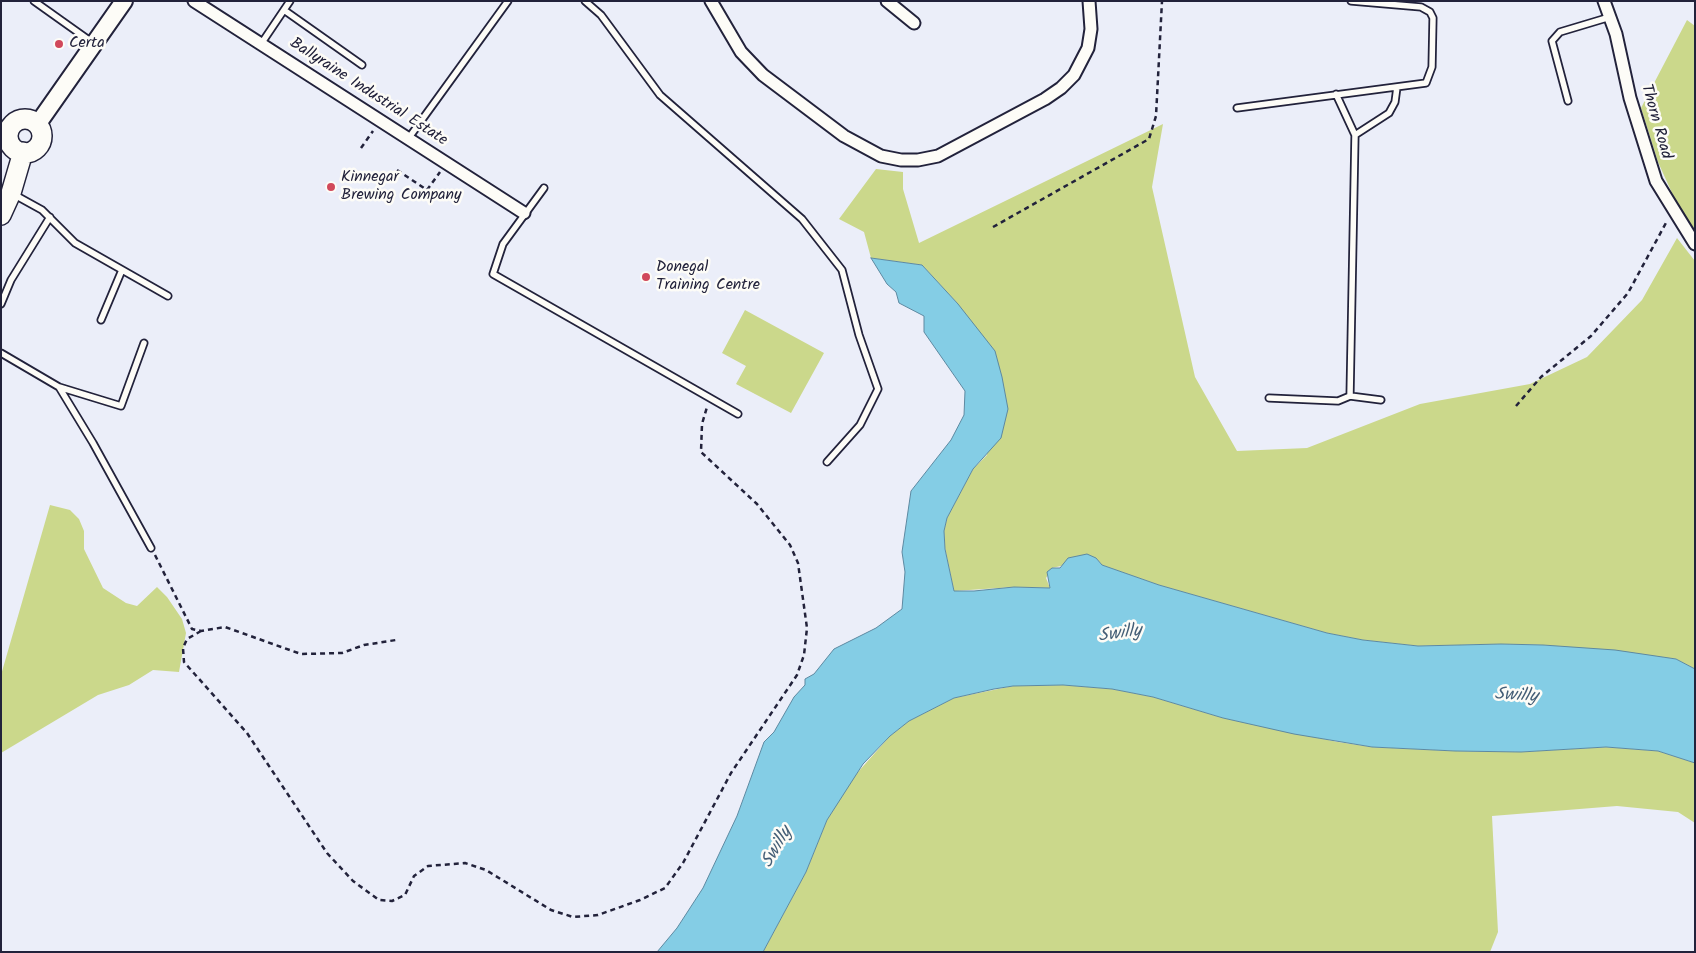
<!DOCTYPE html>
<style>
body{margin:0}
#map{position:relative;width:1696px;height:953px;overflow:hidden;background:#ebeef9;font-family:Kalam,sans-serif}
canvas{display:block}
.frame{position:absolute;inset:0;border:2px solid #22223b;pointer-events:none}
</style>
<div id="map">
<canvas width="1696" height="953"></canvas>
<div class="frame"></div>
</div>
<script>
const context = document.querySelector('canvas').getContext('2d');
context.lineJoin = 'round';
function paint(path, color) {
  context.fillStyle = color;
  context.fill(path, 'evenodd');
}
function shape(rows) {
  const path = new Path2D();
  for (const r of rows) {
    if (r.length === 3) {
      path.moveTo(r[0] + r[2], r[1]);
      path.arc(r[0], r[1], r[2], 0, 2 * Math.PI);
      continue;
    }
    path.moveTo(r[0], r[1]);
    for (let i = 2; i < r.length; i += 2) path.lineTo(r[i], r[i + 1]);
  }
  return path;
}
function strokePath(path, color, width, dash) {
  context.strokeStyle = color;
  context.lineWidth = width;
  context.lineCap = dash ? 'butt' : 'round';
  context.setLineDash(dash || []);
  context.stroke(path);
}
function write(font, color, halo, rows, align = 'center') {
  context.font = font + ' Kalam,sans-serif';
  context.lineWidth = 5;
  context.setLineDash([]);
  context.textBaseline = 'middle';
  context.strokeStyle = halo;
  context.fillStyle = color;
  for (const [text, x, y, turn = 0] of rows) {
    context.save();
    context.translate(x, y);
    context.rotate((+turn || 0) * Math.PI / 180);
    context.textAlign = isNaN(turn) ? turn : align;
    if (halo) context.strokeText(text, 0, 0);
    context.fillText(text, 0, 0);
    context.restore();
  }
}
const green = shape([
 [1687,20,1695,26,1695,230,1677,204,1658,162,1641,108],
 [1163,124,1152,187,1195,377,1237,451,1307,448,1420,404,1530,384,1587,357,1642,300,1677,238,1695,261,1695,669,1676,659,1543,645,1501,644,1418,646,1363,640,1327,633,1159,585,1113,569,1102,565,1096,558,1052,568,1046,578,1050,588,1014,587,954,591,945,548,944,531,947,518,973,469,987,455,958,304,922,265,871,258,864,232,839,219,876,169,903,172,903,189,919,243],
 [745,310,824,353,791,413,736,384,746,366,722,353],
 [50,505,70,510,79,519,84,531,84,549,103,588,126,603,137,606,157,587,167,597,182,619,186,633,179,672,153,670,129,685,98,695,1,753,1,675],
 [1063,685,1112,689,1153,697,1223,718,1338,742,1372,747,1455,751,1521,752,1606,747,1658,751,1695,763,1695,823,1678,812,1617,806,1492,816,1498,932,1490,952,763,952,806,872,827,820,850,781,890,736,909,721,954,698,1013,686]
]);
const water = shape([
 [871,258,922,265,958,304,995,351,1002,377,1008,409,1001,438,973,469,947,518,944,531,945,549,954,591,974,591,1014,587,1050,588,1047,572,1052,568,1060,568,1068,558,1087,554,1096,558,1102,565,1159,585,1327,633,1363,640,1418,646,1501,644,1543,645,1615,650,1676,659,1695,669,1695,763,1658,751,1606,747,1521,752,1455,751,1372,747,1294,734,1223,718,1153,697,1112,689,1063,685,1013,686,994,689,954,698,909,721,890,736,863,764,827,820,806,872,763,952,657,952,677,928,703,888,737,816,764,742,774,732,794,697,805,685,805,679,814,674,834,649,876,628,902,609,905,572,902,552,911,491,951,440,964,415,965,391,924,332,924,316,899,303,896,292,887,284,871,258]
]);
const path = shape([
 [361,148,373,131],
 [397,170,427,190,440,172],
 [993,227,1149,139,1156,116,1162,1],
 [1516,406,1541,377,1591,336,1628,293,1667,221],
 [155,555,192,629,201,631,225,627,301,654,342,653,364,645,396,640],
 [201,631,187,639,183,648,184,662,247,733,327,853,353,881,379,900,392,901,405,895,414,876,428,866,465,863,486,870,551,910,573,917,598,915,640,900,665,888,683,863,731,773,797,675,804,655,807,628,798,563,790,545,757,504,701,452,702,424,707,407]
]);
const service = shape([
 [34,1,93,43],
 [585,1,601,15,660,95,802,219,842,270,859,335,878,389,860,425,827,462],
 [284,10,362,65],
 [261,44,290,1],
 [1336,94,1355,135,1350,396],
 [1568,101,1552,41,1560,32,1610,17],
 [1237,108,1426,83,1432,67,1433,18,1430,12,1421,7,1351,1],
 [1355,135,1389,113,1395,102,1397,87],
 [408,139,508,1],
 [544,188,503,244,493,274,738,414],
 [13,194,42,210,75,243,168,296],
 [1,304,11,280,50,217],
 [101,320,122,270],
 [1,353,59,387,93,443,151,548],
 [59,387,121,406,144,343],
 [1269,398,1338,401,1350,396,1381,400]
]);
const minor = shape([
 [194,1,524,213],
 [711,1,741,52,763,75,844,136,881,156,901,160,918,160,938,156,1045,99,1061,88,1074,75,1088,48,1091,29,1089,1],
 [887,1,914,23],
 [1604,1,1616,34,1630,98,1656,181,1695,244]
]);
const secondary = shape([
 [37,125,124,1]
]);
const primary = shape([
 [25,136,17],
 [1,215,11,193,23,152]
]);
const markers = [
 [59,44,5,"#d1495b"],
 [331,187,5,"#d1495b"],
 [646,277,5,"#d1495b"]
];
const poiNames = [
 ["Certa",69,44],
 ["Kinnegar",341,178],
 ["Brewing Company",341,196],
 ["Donegal",656,268],
 ["Training Centre",656,286]
];
const streetNames = [
 ["Ballyraine Industrial Estate",368,93,33],
 ["Thorn Road",1655,122,74]
];
const waterNames = [
 ["Swilly",1120,635,-8],
 ["Swilly",1516,697,3],
 ["Swilly",778,848,-60]
];
paint(green, '#cbd88b');
paint(water, '#84cde5');
strokePath(water, '#5d89a1', 1);
strokePath(service, '#22223b', 9);
strokePath(minor, '#22223b', 15);
strokePath(secondary, '#22223b', 20);
strokePath(primary, '#22223b', 22);
strokePath(path, '#22223b', 2.5, [5, 4]);
strokePath(service, '#fdfcf7', 5.5);
strokePath(minor, '#fdfcf7', 11);
strokePath(secondary, '#fdfcf7', 16);
strokePath(primary, '#fdfcf7', 19);
for (const [x, y, r, color] of markers) {
  const dot = new Path2D();
  dot.arc(x, y, r, 0, 2 * Math.PI);
  context.fillStyle = color;
  context.fill(dot);
  strokePath(dot, '#fdfcf7', 2);
}
write('16px', '#22223b', '#fdfcf7', poiNames, 'left');
write('16px', '#22223b', '#fdfcf7', streetNames);
write('italic 18px', '#445e76', '#fdfcf7', waterNames);
</script>
